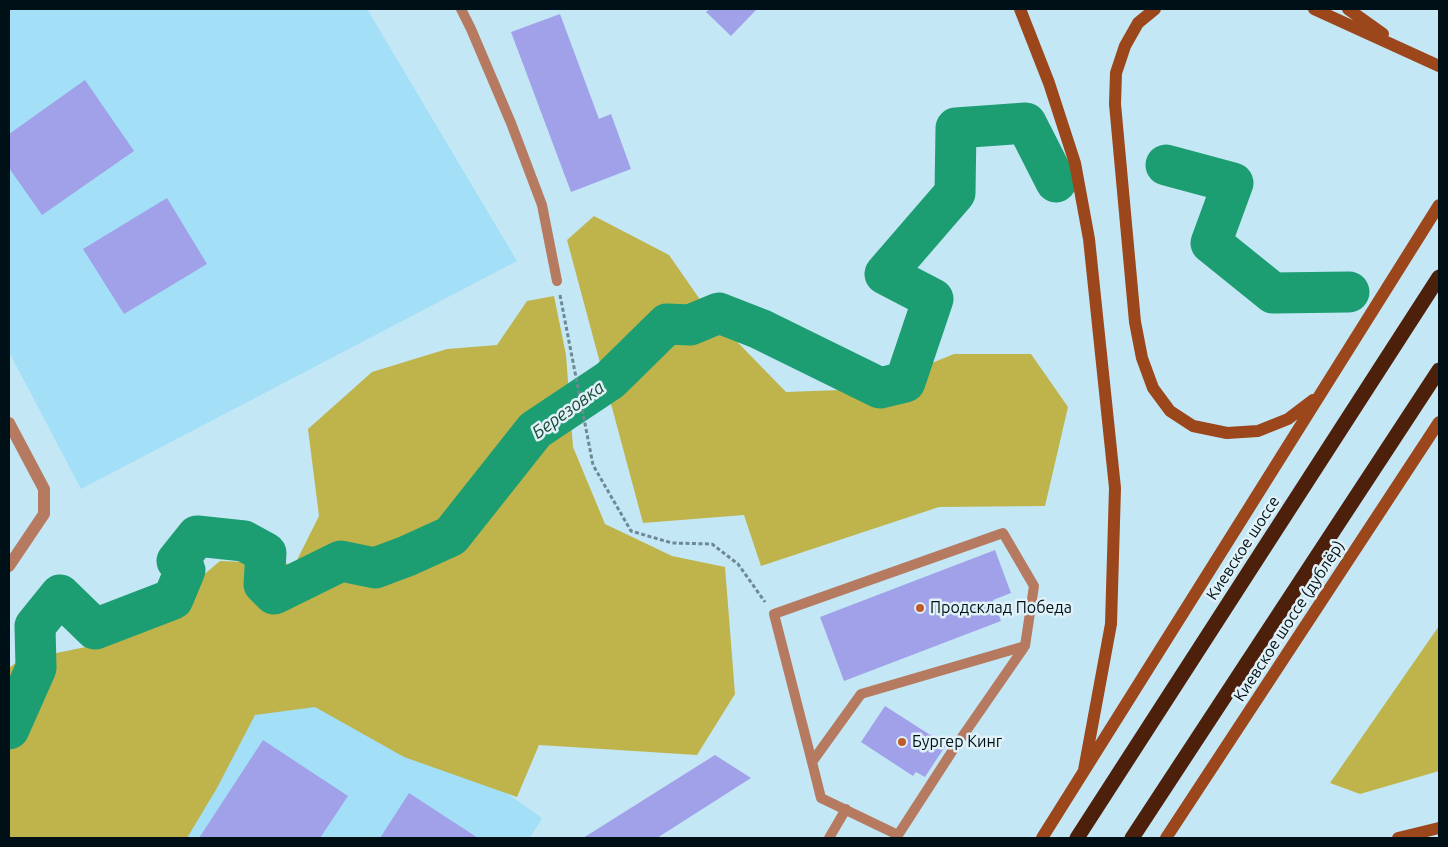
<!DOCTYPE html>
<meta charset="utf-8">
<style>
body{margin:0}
#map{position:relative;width:1448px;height:847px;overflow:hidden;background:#c4e7f5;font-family:Ubuntu,sans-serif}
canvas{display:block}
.frame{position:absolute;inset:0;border:10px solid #001017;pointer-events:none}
</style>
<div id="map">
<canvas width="1448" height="847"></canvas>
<div class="frame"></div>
</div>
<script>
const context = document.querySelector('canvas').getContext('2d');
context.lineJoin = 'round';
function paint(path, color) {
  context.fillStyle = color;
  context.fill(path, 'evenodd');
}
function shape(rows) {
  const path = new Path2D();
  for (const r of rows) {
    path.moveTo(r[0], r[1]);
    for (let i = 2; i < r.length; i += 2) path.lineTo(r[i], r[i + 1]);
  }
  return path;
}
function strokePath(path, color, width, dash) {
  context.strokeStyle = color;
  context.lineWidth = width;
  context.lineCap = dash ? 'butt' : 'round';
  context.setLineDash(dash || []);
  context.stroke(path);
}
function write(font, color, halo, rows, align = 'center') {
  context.font = font + ' Ubuntu,sans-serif';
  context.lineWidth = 5;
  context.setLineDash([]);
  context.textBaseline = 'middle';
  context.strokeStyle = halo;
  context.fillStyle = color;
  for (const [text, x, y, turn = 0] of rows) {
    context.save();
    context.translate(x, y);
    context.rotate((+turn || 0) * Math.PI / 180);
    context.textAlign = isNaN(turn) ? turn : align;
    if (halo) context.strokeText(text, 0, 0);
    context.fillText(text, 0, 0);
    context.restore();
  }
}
const built = shape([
 [9,9,367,9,517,261,81,489,9,352],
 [244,675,422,733,542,818,530,838,136,838]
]);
const forest = shape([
 [594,216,669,255,710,314,786,392,868,389,954,354,1031,354,1068,407,1045,506,939,507,761,566,744,515,643,523,567,240],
 [554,296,566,355,573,447,605,524,672,556,725,567,735,694,697,755,539,745,517,797,404,757,315,707,255,715,217,788,187,838,9,838,9,668,18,661,129,638,220,561,295,564,319,516,308,429,372,372,447,349,497,345,527,301],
 [1439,626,1439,771,1360,794,1330,783]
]);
const river = shape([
 [1166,165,1233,183,1211,243,1273,293,1349,292],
 [9,729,36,668,35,626,60,595,95,629,173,599,185,570,177,561,197,536,244,541,266,553,264,584,274,594,341,561,375,568,407,556,451,536,535,430,610,380,667,324,690,325,719,313,760,329,880,388,905,382,933,299,885,274,955,193,956,128,1026,123,1056,182]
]);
const building = shape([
 [710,9,757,9,731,36,706,12],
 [560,14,599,119,611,114,631,169,571,192,511,32],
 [85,80,134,151,42,215,9,168,9,134],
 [167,198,207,264,124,314,83,249],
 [995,550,1011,593,993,600,1001,621,844,681,820,617],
 [885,706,946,745,925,777,916,772,913,776,861,742],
 [263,740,348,796,320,838,199,838],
 [715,755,751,778,657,838,583,838],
 [409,793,478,838,380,838]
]);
const path = shape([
 [560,295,593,465,631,531,672,543,712,544,738,564,765,602]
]);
const lane = shape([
 [461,9,471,29,511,123,542,205,557,281],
 [812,762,861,694,1025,646,1034,586,1003,533,774,614,812,762,821,798,898,835,953,750,1025,646],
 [829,838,846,809]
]);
const street = shape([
 [9,423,44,489,44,514,9,566]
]);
const secondary = shape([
 [1020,9,1049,83,1075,163,1089,239,1115,488,1111,624,1084,770],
 [1155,9,1138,23,1125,46,1116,73,1115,104,1135,322,1142,358,1153,388,1170,411,1193,426,1227,433,1258,431,1288,419,1313,400],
 [1314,9,1439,66],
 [1348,9,1383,34],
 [1042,838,1439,205],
 [1166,838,1439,422],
 [1398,838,1439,828]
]);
const highway = shape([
 [1077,838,1439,277],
 [1132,838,1439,370]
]);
const markers = [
 [920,608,5,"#c05b2a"],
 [902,742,5,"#c05b2a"]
];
const streetNames = [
 ["Киевское шоссе",1243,548,-57],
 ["Киевское шоссе (дублёр)",1289,621,-57]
];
const poiNames = [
 ["Продсклад Победа",930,608],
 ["Бургер Кинг",912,742]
];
const waterNames = [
 ["Березовка",568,410,-36]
];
paint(built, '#a3dff6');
paint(forest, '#beb44b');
strokePath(river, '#1d9e72', 41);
paint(building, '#a1a1e9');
strokePath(path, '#6e8994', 3, [4, 2.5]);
strokePath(lane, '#b67a61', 10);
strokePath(street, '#b67a61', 12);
strokePath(secondary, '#9b461b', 12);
strokePath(highway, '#4d200b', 15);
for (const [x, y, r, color] of markers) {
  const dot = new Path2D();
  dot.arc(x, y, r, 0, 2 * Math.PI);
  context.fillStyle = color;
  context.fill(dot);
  strokePath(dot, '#e0f1f8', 2);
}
write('16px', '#001017', '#e0f1f8', streetNames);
write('16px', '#001017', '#e0f1f8', poiNames, 'left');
write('italic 18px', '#194a36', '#e0f1f8', waterNames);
</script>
